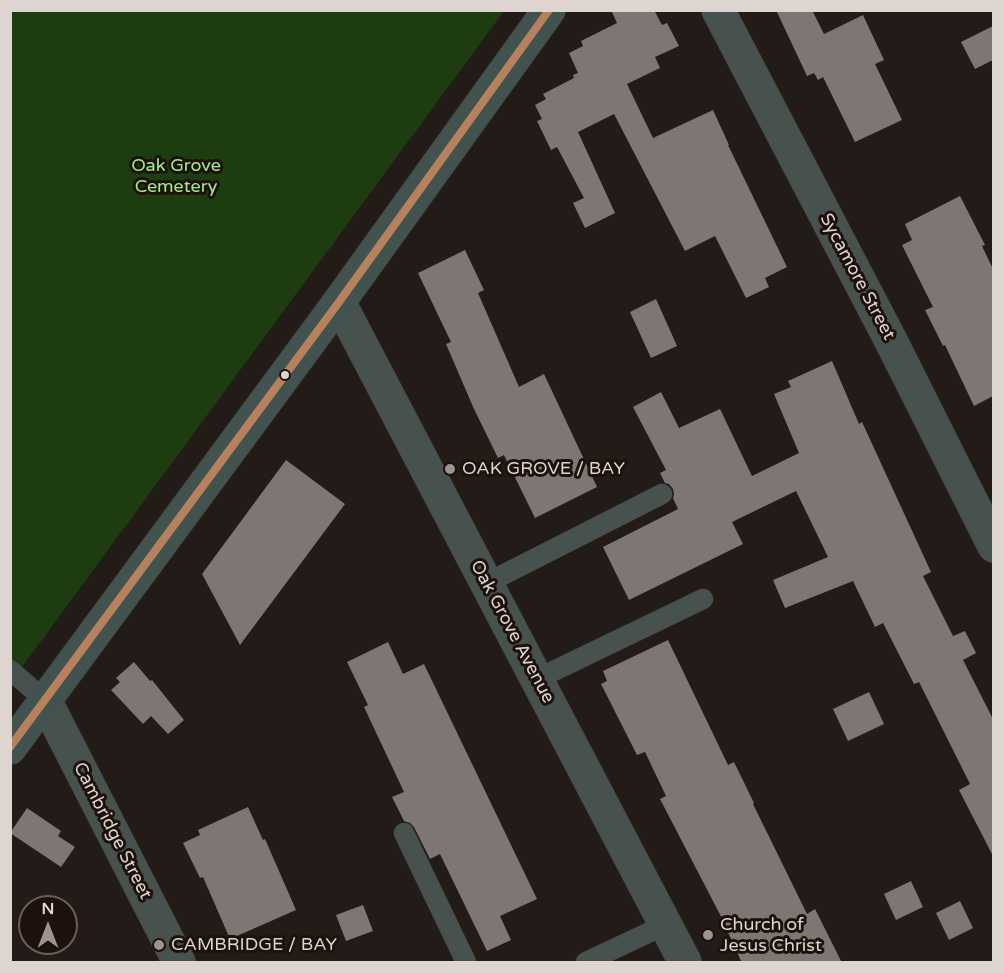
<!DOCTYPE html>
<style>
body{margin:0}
#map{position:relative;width:1004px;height:973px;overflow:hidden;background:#221b18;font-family:"Varela Round",sans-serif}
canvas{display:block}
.frame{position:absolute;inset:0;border:12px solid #ded5d1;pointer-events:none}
.north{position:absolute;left:18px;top:895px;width:60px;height:60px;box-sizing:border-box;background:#1d110b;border:2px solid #6a5f5a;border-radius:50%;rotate:0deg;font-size:16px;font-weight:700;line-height:24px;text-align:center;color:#ded5d1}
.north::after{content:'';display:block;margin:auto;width:21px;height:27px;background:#9c9490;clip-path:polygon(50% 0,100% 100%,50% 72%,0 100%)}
</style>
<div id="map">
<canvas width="1004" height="973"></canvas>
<div class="frame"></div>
<div class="north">N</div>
</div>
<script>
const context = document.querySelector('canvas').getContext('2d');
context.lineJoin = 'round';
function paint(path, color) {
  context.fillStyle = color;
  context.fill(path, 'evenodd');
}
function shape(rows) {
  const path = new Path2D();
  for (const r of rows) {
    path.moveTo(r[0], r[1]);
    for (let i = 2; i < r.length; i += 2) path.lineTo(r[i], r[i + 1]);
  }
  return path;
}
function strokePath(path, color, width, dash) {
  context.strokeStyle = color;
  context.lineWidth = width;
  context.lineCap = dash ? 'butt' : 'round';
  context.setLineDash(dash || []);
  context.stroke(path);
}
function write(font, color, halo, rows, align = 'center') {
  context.font = font + ' "Varela Round",sans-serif';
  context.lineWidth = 6;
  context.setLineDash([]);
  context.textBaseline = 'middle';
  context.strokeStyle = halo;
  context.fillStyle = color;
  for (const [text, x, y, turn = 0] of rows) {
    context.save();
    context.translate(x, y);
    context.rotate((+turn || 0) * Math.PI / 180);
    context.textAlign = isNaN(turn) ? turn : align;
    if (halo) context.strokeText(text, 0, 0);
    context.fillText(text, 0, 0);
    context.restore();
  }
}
const green = shape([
 [11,11,504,11,11,682]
]);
const building = shape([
 [611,10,654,10,662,25,667,23,679,46,655,57,660,68,627,84,653,138,713,110,729,145,728,145,787,267,765,278,769,287,746,298,715,236,685,251,614,114,578,132,615,213,585,228,573,203,584,198,557,147,551,150,537,121,542,119,535,105,546,99,543,94,574,78,573,75,578,73,569,53,583,46,581,41,617,23],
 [776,10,812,10,824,34,863,15,884,60,875,64,902,120,855,142,823,77,818,80,814,73,807,76],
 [993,26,993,60,975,69,961,42],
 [960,196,985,245,982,246,993,269,993,396,974,406,945,345,943,346,925,310,933,307,902,245,912,240,905,224],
 [465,250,484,290,478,293,519,387,544,374,597,487,535,518,504,455,498,458,474,409,446,344,451,342,418,273],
 [656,299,677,346,651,358,630,312],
 [832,361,859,424,862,422,931,572,923,576,953,636,965,631,976,653,963,660,993,719,993,856,959,790,970,784,919,682,914,684,883,623,875,627,853,581,785,608,773,580,828,557,796,491,732,522,743,544,629,600,603,547,678,509,673,498,674,494,673,489,669,484,665,483,660,473,666,470,633,407,661,392,679,428,720,409,752,476,799,453,774,394,791,387,788,381],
 [286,460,345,504,240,645,202,574],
 [668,640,728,765,734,762,754,803,753,804,807,914,815,909,842,963,742,963,726,928,727,928,660,799,666,796,645,752,637,755,601,684,607,681,603,671],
 [388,642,403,674,424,664,537,899,500,916,511,940,487,951,440,854,430,859,414,827,410,823,404,821,392,797,404,792,364,707,368,705,347,662],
 [134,662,150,681,152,680,184,720,168,734,151,716,143,724,111,690,120,682,116,678],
 [869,692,884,724,848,741,833,709],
 [248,807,263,840,265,839,296,910,230,939,203,877,200,878,183,843,200,835,198,830],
 [27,808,61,831,58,836,75,847,61,867,10,833],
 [911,881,923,907,896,920,884,894],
 [960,901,973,928,949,940,936,913],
 [363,905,373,931,346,941,336,915]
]);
const lane = shape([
 [487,583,662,494],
 [10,670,45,700],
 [537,679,703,599],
 [404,833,466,962],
 [586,962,665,925]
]);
const street = shape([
 [718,10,890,339,994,546],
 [339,302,685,962],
 [45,700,179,962]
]);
const secondary = shape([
 [10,748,339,302,549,10]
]);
const bus1 = shape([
 [10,747,339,302,549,10]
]);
const markers = [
 [285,375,5,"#ded5d1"],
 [450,469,6,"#9c9490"],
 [708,935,6,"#9c9490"],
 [159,945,6,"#9c9490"]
];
const parkNames = [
 ["Oak Grove",176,166],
 ["Cemetery",176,187]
];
const streetNames = [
 ["Sycamore Street",857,277,62],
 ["Oak Grove Avenue",512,632,62],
 ["Cambridge Street",112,831,63]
];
const poiNames = [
 ["OAK GROVE / BAY",462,469],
 ["Church of",720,925],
 ["Jesus Christ",720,946],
 ["CAMBRIDGE / BAY",171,945]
];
paint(green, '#1d3c10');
paint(building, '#7d7674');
strokePath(lane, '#3b3633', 21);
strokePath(street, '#3b3633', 34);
strokePath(secondary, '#3b3633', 34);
strokePath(lane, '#47524e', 20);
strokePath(street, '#47524e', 33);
strokePath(secondary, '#42524e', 33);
strokePath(bus1, '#b6815c', 8);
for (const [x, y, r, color] of markers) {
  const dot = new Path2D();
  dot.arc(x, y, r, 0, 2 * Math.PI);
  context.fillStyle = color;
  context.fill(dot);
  strokePath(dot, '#1d110b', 2);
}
write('18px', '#a2eb8b', '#1d110b', parkNames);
write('18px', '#ded5d1', '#1d110b', streetNames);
write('18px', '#ded5d1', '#1d110b', poiNames, 'left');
</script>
